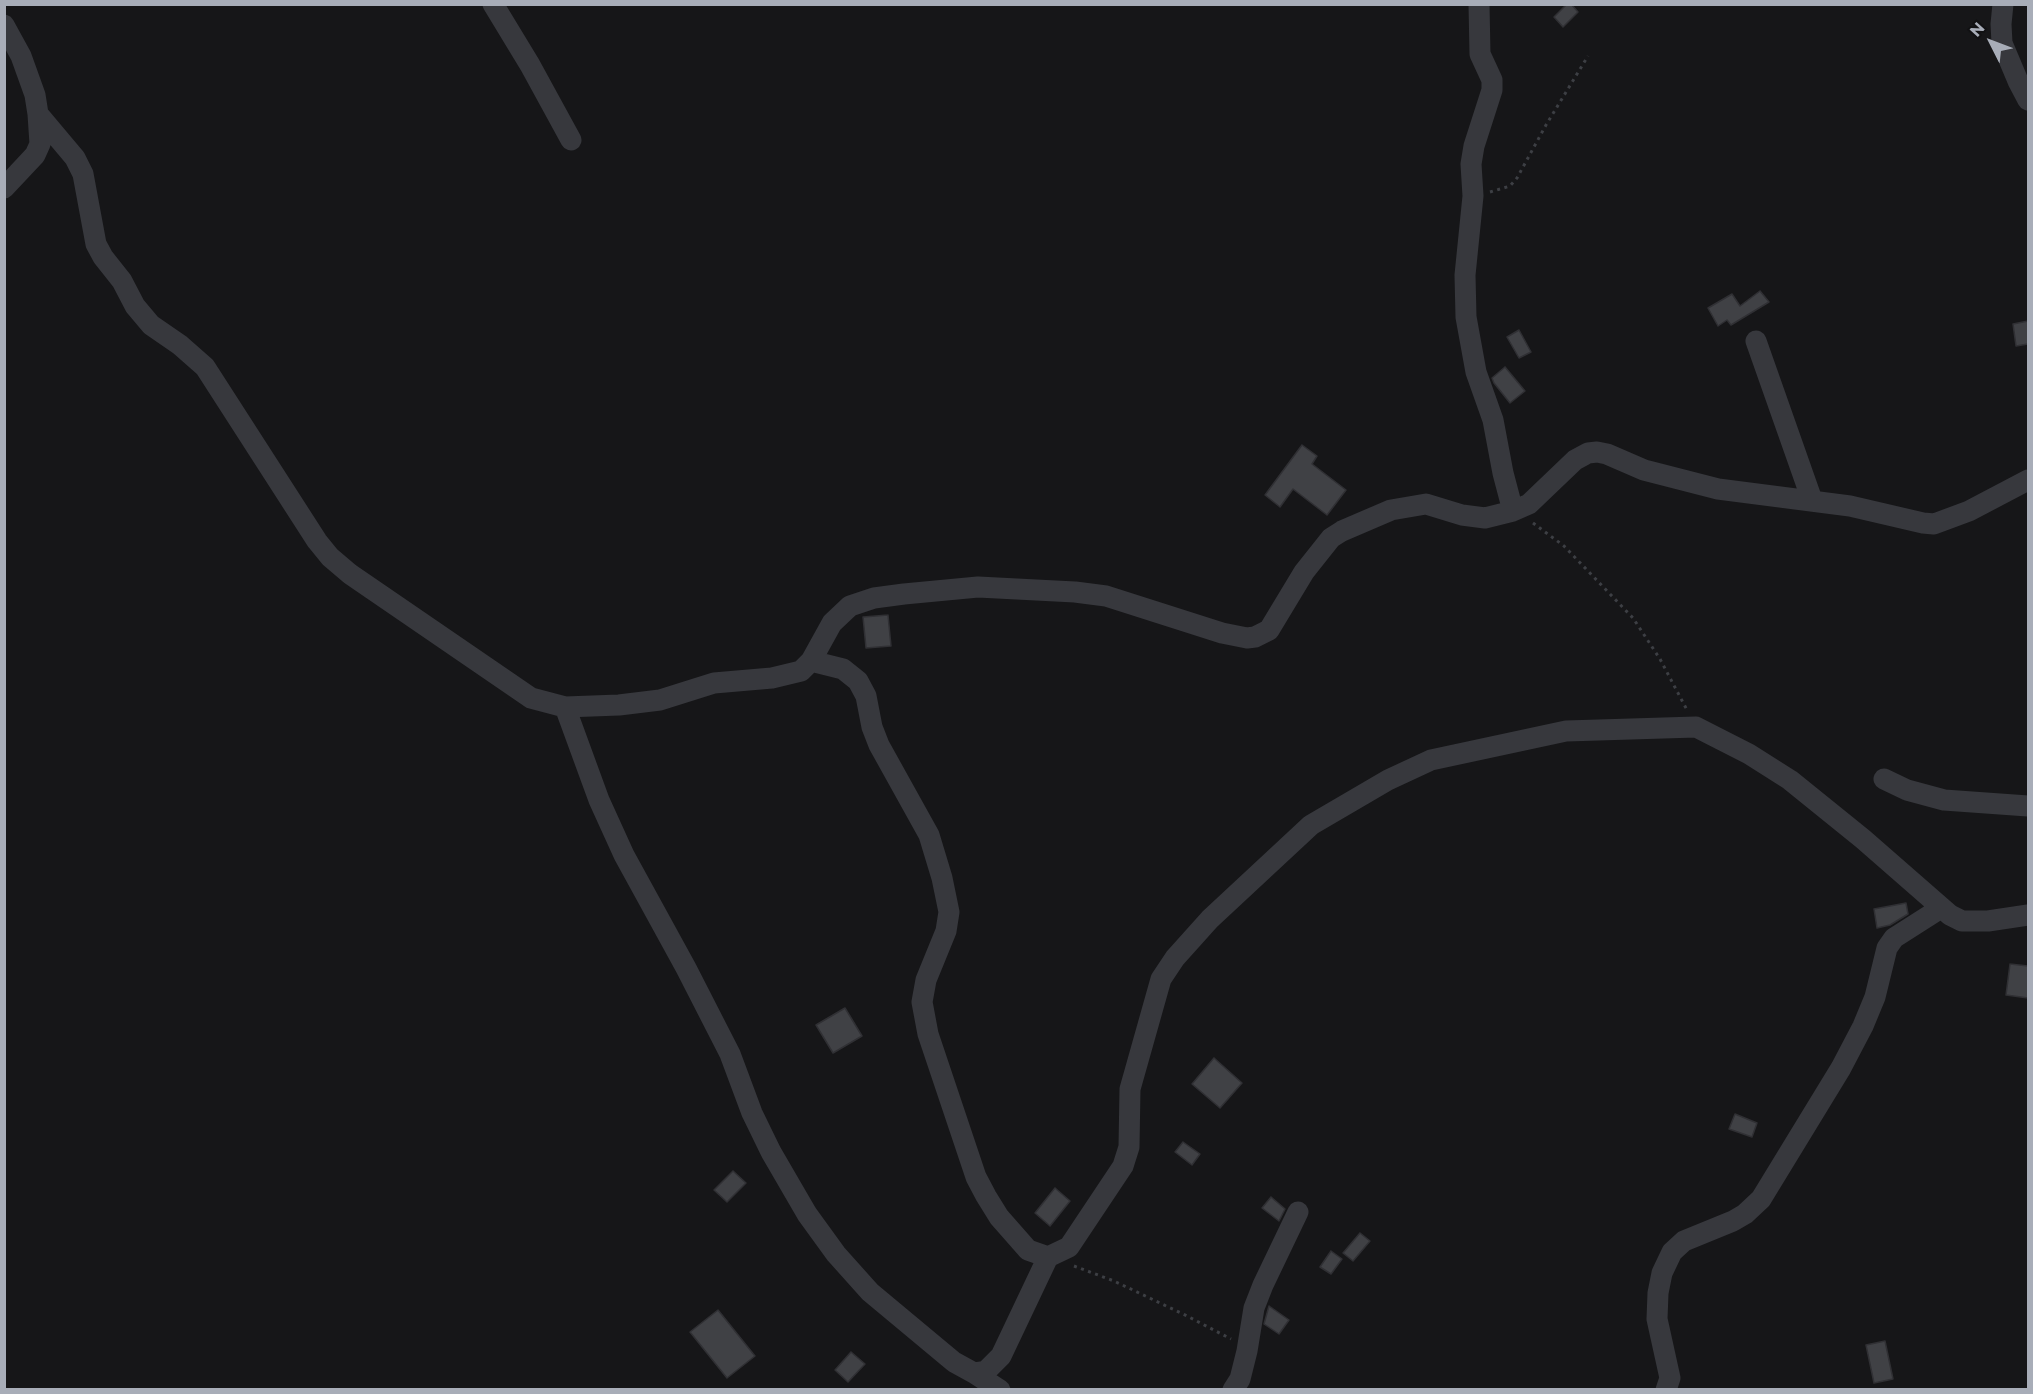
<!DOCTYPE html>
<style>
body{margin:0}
#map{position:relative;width:2033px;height:1394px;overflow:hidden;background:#161618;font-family:Montserrat,sans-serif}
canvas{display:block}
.frame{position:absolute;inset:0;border:6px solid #a8adb8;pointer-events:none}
.north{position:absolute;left:1961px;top:12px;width:60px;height:60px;-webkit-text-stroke:4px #111113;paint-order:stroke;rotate:312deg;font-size:16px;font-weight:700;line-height:24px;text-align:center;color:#a8adb8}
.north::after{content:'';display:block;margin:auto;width:21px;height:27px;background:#a8adb8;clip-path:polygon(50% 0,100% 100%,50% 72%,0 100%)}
</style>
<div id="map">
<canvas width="2033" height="1394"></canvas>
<div class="frame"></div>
<div class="north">N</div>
</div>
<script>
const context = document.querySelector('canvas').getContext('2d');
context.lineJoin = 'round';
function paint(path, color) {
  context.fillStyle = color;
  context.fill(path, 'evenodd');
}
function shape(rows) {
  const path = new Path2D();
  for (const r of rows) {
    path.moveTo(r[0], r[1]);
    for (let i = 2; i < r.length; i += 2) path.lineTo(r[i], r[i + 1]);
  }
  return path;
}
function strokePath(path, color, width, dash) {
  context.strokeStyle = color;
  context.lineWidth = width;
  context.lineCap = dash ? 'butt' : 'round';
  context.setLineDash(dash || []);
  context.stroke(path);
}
const building = shape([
 [1567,4,1571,4,1578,12,1563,27,1554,17,1567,4],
 [1760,291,1769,302,1731,325,1727,320,1718,326,1708,308,1732,294,1740,306,1760,291],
 [2028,321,2028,344,2016,346,2013,324,2028,321],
 [1519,330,1531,352,1519,358,1507,337,1519,330],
 [1505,367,1525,391,1510,403,1494,383,1492,378,1505,367],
 [1302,445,1317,456,1312,464,1346,490,1327,515,1293,489,1280,507,1265,495,1302,445],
 [888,615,891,646,866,648,863,617,888,615],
 [1906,903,1908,914,1890,925,1877,928,1874,909,1906,903],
 [2010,964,2028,966,2028,998,2006,995,2010,964],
 [845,1008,862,1036,833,1053,816,1025,845,1008],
 [1214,1058,1242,1083,1220,1108,1192,1084,1214,1058],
 [1735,1114,1757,1123,1752,1137,1729,1129,1735,1114],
 [1183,1142,1200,1154,1192,1165,1175,1152,1183,1142],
 [733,1171,746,1183,727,1202,714,1190,733,1171],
 [1055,1188,1070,1201,1050,1226,1035,1213,1055,1188],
 [1271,1197,1285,1209,1279,1221,1262,1208,1271,1197],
 [1360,1233,1370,1241,1353,1261,1343,1253,1360,1233],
 [1331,1251,1342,1259,1331,1274,1320,1267,1331,1251],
 [1269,1306,1289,1320,1279,1334,1264,1324,1269,1306],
 [718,1310,755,1356,727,1378,690,1332,718,1310],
 [1885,1341,1893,1379,1874,1383,1866,1345,1885,1341],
 [851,1352,865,1364,848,1382,835,1370,851,1352]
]);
const path = shape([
 [1490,192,1510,186,1517,178,1546,125,1588,56],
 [1533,523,1564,546,1633,618,1660,659,1687,710],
 [1074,1266,1114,1281,1187,1316,1231,1339]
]);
const minor = shape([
 [493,4,530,65,571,140],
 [1479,4,1480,54,1492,80,1492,90,1474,146,1471,164,1473,196,1465,275,1466,317,1476,372,1493,420,1503,473,1513,511],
 [2003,4,2001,24,2002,43,2018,81,2028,100],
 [4,25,21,56,35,95,38,114,75,158,83,174,96,244,103,257,122,281,135,306,151,325,180,345,205,367,317,541,330,557,350,574,531,698,565,707,619,705,660,700,714,683,772,678,801,671,811,661,832,623,850,606,874,598,904,594,978,587,1075,592,1106,596,1222,633,1247,638,1255,637,1269,630,1304,572,1331,538,1342,531,1391,510,1426,504,1462,515,1485,518,1513,511,1529,504,1575,460,1588,453,1597,452,1607,454,1644,470,1718,489,1850,506,1923,523,1934,524,1969,511,2028,480],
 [4,188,35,155,40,144,38,114],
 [1756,341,1812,500],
 [811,661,843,669,858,681,866,696,872,727,879,745,929,835,942,878,949,912,946,931,926,980,922,1002,928,1034,976,1177,986,1196,999,1217,1028,1250,1048,1257,1069,1247,1123,1166,1129,1147,1130,1089,1161,979,1175,958,1210,919,1311,825,1388,780,1431,760,1566,731,1696,727,1749,754,1790,780,1863,839,1950,915,1962,921,1988,921,2028,915],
 [565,707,599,800,624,855,686,968,730,1054,752,1113,771,1152,807,1214,836,1254,870,1292,954,1362,974,1373,986,1371,1001,1356,1048,1257],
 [1884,779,1907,790,1944,800,2028,806],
 [974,1373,1000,1390],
 [1233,1390,1240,1379,1247,1351,1254,1308,1263,1285,1298,1212],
 [1666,1390,1670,1378,1657,1319,1658,1293,1662,1273,1672,1252,1684,1241,1733,1221,1745,1214,1761,1199,1841,1068,1863,1026,1875,997,1887,948,1894,938,1941,908]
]);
paint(building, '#404145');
strokePath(building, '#303034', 1.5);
strokePath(path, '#3d3f44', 3, [3, 4.5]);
strokePath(minor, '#37383d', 21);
</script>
